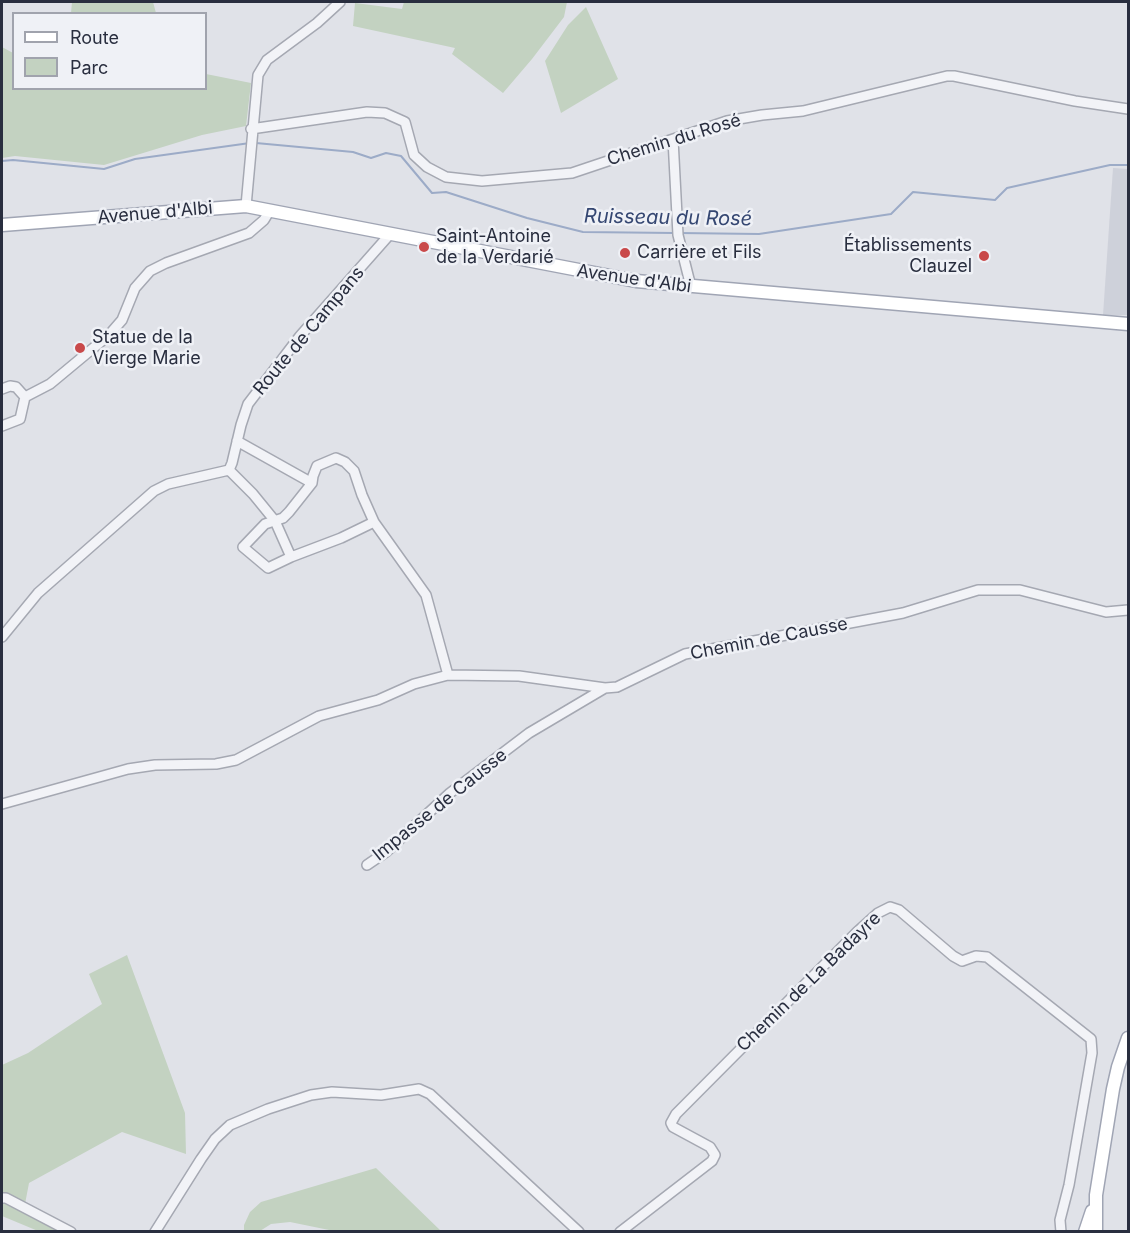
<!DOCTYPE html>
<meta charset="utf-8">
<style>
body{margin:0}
#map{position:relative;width:1130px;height:1233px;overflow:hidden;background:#e0e2e8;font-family:Inter,sans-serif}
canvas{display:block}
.frame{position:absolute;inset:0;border:3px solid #292e3f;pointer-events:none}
.legend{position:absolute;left:12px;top:12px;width:195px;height:78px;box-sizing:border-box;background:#eff1f6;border:2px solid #a0a3ad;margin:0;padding:8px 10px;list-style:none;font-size:18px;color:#292e3f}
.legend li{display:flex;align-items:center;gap:12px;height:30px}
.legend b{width:30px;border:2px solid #a0a3ad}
</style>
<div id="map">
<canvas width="1130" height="1233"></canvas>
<div class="frame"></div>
<ul class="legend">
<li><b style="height:8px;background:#fff"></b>Route</li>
<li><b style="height:16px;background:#c3d2c1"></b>Parc</li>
</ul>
</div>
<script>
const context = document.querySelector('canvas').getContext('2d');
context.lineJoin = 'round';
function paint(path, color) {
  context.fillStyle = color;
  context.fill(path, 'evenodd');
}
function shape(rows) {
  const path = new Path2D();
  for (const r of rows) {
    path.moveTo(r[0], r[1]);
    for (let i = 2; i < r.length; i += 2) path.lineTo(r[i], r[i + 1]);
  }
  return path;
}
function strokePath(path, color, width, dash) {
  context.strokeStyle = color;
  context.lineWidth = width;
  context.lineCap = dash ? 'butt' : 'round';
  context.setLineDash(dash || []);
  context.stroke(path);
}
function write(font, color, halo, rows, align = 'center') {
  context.font = font + ' Inter,sans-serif';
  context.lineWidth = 5;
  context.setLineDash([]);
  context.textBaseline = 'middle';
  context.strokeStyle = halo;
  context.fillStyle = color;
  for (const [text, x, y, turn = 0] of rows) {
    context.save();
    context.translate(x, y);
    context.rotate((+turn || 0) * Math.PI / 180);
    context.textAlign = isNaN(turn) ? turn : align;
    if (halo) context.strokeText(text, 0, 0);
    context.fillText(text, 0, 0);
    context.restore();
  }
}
const built = shape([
 [1113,168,1128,169,1128,315,1103,315]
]);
const green = shape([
 [72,2,153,2,156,13,71,13],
 [404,2,567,2,564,17,532,59,503,93,452,54,455,48,353,26,355,3,402,9],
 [586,7,618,79,561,113,545,61,568,25],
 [2,47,13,53,14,88,206,88,206,74,251,83,246,126,202,135,104,165,15,156,2,158],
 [127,955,185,1113,186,1154,122,1132,29,1183,25,1204,77,1231,38,1231,2,1216,2,1065,28,1053,102,1004,89,974],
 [376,1168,441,1231,334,1231,290,1222,271,1224,260,1231,244,1231,244,1225,250,1212,261,1202]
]);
const stream = shape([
 [256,143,353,152,371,158,386,153,401,156,432,193,446,192,527,218,583,232,674,233],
 [2,161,13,160,104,169,135,159,250,143],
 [679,233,759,234,891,214,913,192,995,200,1007,188,1110,165,1128,165]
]);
const minor = shape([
 [251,129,367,112,385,113,405,122,414,155,427,167,446,177,482,181,572,173,727,121,762,115,803,111,947,76,954,76,1075,101,1128,109],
 [673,139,678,235,691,287],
 [246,206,258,75,267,60,317,23,340,2],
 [2,389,10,386,16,387,25,397],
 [25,397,50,384,109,335,122,320,135,288,150,271,166,263,249,233,264,220,270,210],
 [2,426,20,419,25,397],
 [237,441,312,483],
 [229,470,253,494,275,521,291,557],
 [374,522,341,538,291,557,268,568,243,547,265,524,283,518,289,512,312,483,313,476,317,466,336,458,345,462,354,471,362,495,374,522,426,595,448,675],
 [2,637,38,593,154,491,168,484,229,470,232,463,241,425,248,404,300,336,391,233],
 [2,804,128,769,155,765,216,764,236,760,319,716,378,700,414,684,448,675,519,676,605,688,617,687,685,654,903,613,978,590,1020,590,1106,612,1128,610],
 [367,865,386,852,450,793,529,733,605,688],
 [2,1198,6,1198,71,1232],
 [155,1232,201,1159,215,1139,230,1125,268,1109,311,1095,332,1092,381,1095,419,1089,430,1094,579,1232],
 [620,1232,712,1161,715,1155,710,1147,673,1127,671,1123,676,1114,857,932,878,913,890,907,899,910,953,956,962,961,976,956,987,957,1091,1039,1092,1053,1069,1185,1060,1220,1061,1232]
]);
const major = shape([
 [2,225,246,206,636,281,1128,324],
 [1085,1232,1092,1211],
 [1096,1232,1096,1195,1113,1089,1118,1067,1128,1038]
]);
const markers = [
 [424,247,6,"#c9494a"],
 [625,253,6,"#c9494a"],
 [984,256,6,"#c9494a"],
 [80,348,6,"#c9494a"]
];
const streetNames = [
 ["Chemin du Rosé",674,140,-17],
 ["Avenue d'Albi",155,213,-5],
 ["Avenue d'Albi",634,279,8],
 ["Route de Campans",309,331,-50],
 ["Chemin de Causse",769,639,-11],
 ["Impasse de Causse",440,805,-39],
 ["Chemin de La Badayre",809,982,-44]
];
const poiNames = [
 ["Saint-Antoine",436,237],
 ["de la Verdarié",436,258],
 ["Établissements",972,246,"right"],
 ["Clauzel",972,267,"right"],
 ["Carrière et Fils",637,253],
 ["Statue de la",92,338],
 ["Vierge Marie",92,359]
];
const waterNames = [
 ["Ruisseau du Rosé",668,218,1]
];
paint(built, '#ced1da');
paint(green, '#c3d2c1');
strokePath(stream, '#9cabc7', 2);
strokePath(minor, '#a5a8b2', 12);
strokePath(major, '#a0a5b4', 15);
strokePath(minor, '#f2f3f7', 9);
strokePath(major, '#fff', 12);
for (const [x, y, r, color] of markers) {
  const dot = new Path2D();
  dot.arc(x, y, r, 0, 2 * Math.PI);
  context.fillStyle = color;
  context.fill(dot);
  strokePath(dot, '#eff1f6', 2);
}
write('18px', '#292e3f', '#eff1f6', streetNames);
write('18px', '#292e3f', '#eff1f6', poiNames, 'left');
write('italic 20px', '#354772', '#eff1f6', waterNames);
</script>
